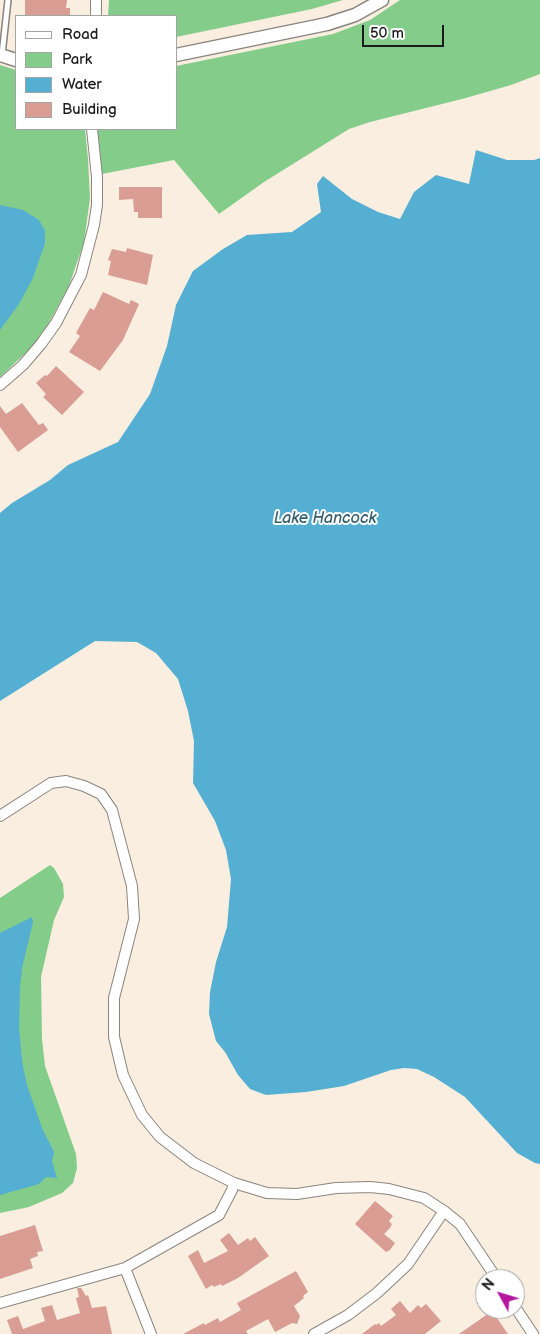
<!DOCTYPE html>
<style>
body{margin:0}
#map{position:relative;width:540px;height:1334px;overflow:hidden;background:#f9eee0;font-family:"Balsamiq Sans",sans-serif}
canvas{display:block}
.legend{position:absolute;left:15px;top:15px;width:162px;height:115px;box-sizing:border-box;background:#fff;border:1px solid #a4a4a4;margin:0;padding:6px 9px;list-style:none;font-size:15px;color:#1c1c1c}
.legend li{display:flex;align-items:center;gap:10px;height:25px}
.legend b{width:25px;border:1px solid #a4a4a4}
.north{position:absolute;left:475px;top:1269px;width:50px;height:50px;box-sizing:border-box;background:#fff;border:1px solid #a4a4a4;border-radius:50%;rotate:309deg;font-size:14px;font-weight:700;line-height:20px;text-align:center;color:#1c1c1c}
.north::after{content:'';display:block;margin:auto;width:18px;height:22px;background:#b5179e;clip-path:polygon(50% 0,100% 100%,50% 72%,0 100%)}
.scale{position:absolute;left:362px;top:25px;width:82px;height:22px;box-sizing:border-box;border:2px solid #1c1c1c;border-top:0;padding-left:6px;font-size:15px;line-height:18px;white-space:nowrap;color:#1c1c1c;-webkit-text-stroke:4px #fff;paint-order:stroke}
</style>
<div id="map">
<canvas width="540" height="1334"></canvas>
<ul class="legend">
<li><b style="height:6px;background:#fff"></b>Road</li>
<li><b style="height:14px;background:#84cc89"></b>Park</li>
<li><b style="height:14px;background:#54afd2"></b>Water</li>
<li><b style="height:14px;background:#d99d93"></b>Building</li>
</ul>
<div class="north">N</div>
<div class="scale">50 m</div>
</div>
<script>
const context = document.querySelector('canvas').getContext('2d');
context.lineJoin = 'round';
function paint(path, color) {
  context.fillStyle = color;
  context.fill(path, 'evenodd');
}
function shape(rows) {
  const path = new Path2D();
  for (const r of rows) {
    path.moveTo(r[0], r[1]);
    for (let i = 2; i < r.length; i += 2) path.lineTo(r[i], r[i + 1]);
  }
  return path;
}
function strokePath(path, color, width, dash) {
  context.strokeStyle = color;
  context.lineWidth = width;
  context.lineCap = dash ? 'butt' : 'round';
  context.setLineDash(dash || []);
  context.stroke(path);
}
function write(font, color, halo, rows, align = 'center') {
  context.font = font + ' "Balsamiq Sans",sans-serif';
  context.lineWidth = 4;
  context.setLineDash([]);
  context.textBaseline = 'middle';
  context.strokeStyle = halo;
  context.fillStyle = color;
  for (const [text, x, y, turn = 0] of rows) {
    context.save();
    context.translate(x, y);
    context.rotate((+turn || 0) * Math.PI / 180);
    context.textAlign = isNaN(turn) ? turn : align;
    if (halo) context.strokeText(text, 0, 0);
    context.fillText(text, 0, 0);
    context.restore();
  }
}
const green = shape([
 [109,0,343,0,312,9,176,37,176,16,108,16],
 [400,0,540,0,540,74,511,85,462,99,370,122,349,129,264,182,219,214,174,160,102,174,97,129,176,129,176,66,333,34,370,20],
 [0,65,16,70,16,129,85,129,88,159,90,198,84,242,69,286,47,326,32,347,0,377],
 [50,865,54,868,63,884,64,897,54,920,41,977,42,1039,45,1066,76,1154,77,1168,73,1183,62,1193,29,1207,0,1213,0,898]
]);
const water = shape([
 [476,150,507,160,534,160,540,158,540,1164,535,1163,517,1153,465,1097,434,1077,417,1069,404,1068,391,1070,344,1086,306,1092,266,1095,250,1089,238,1075,225,1052,216,1041,209,1014,210,992,216,962,227,927,231,879,226,850,215,821,193,783,194,741,188,711,178,679,156,653,137,642,95,641,0,701,0,513,12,503,50,480,68,465,118,442,150,394,167,346,176,305,193,271,223,249,247,235,292,232,321,212,317,184,323,176,352,199,378,212,400,219,414,192,436,175,469,184],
 [0,205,23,210,39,220,45,231,45,243,33,278,19,304,0,330],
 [32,917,33,922,22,968,20,987,19,1027,21,1049,23,1067,27,1085,42,1128,54,1152,52,1161,57,1178,46,1177,39,1184,0,1195,0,933]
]);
const building = shape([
 [25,0,67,0,66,8,70,8,70,16,25,16],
 [119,187,162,187,162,218,138,218,138,212,134,212,133,199,119,200],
 [127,248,153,255,147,285,108,275,111,261,108,260,112,249,126,252],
 [103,292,129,304,131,300,139,304,123,340,100,371,69,352,80,336,76,333,90,308,94,310],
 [56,366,84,392,62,415,43,397,46,394,36,383,45,375,47,376],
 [22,403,39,425,43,423,48,430,18,452,0,427,0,406,6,414],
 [375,1201,393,1216,389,1221,392,1224,390,1228,384,1234,395,1243,390,1250,386,1252,355,1224],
 [35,1225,43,1251,37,1252,38,1256,30,1259,33,1268,0,1279,0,1236],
 [229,1233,238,1245,248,1238,250,1241,255,1237,269,1256,238,1278,222,1286,221,1284,214,1287,212,1285,206,1289,188,1256,198,1250,204,1263,228,1251,220,1240],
 [296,1271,308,1292,303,1296,304,1298,294,1306,300,1316,297,1324,292,1323,275,1332,268,1319,246,1331,248,1334,183,1334,204,1323,205,1325,218,1318,220,1322,241,1310,237,1303],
 [77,1288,81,1288,86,1296,88,1295,92,1308,106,1306,112,1334,12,1334,7,1320,18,1316,23,1329,45,1321,41,1308,52,1305,57,1320,80,1313,76,1298,79,1297],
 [400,1301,410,1313,418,1305,421,1308,426,1304,441,1321,425,1334,362,1334,375,1324,376,1325,379,1323,381,1326,396,1315,391,1309],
 [492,1311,508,1334,459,1334]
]);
const service = shape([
 [2,55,8,0]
]);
const minor = shape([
 [96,16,96,0],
 [0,385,23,365,41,344,56,323,81,275,94,225,97,205,97,177,92,129],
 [0,816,51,783,66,781,84,786,101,794,112,810,132,886,134,919,114,998,114,1037,123,1075,142,1115,160,1137,194,1163,234,1183,267,1193,297,1194,336,1188,370,1187,389,1189,424,1198,444,1211,460,1224,497,1279],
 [125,1268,151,1334],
 [0,1303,125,1268,219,1215,232,1190,234,1183],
 [515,1307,533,1334],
 [314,1334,348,1315,377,1293,408,1264,444,1211]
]);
const tertiary = shape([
 [0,55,16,60],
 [176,55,327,24,355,15,382,0]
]);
const waterNames = [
 ["Lake Hancock",325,519]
];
paint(green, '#84cc89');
paint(water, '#54afd2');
paint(building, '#d99d93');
strokePath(service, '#8a857e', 8);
strokePath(minor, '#8a857e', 12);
strokePath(tertiary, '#8a857e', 15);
strokePath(service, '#fff', 5);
strokePath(minor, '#fff', 10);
strokePath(tertiary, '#fff', 12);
write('italic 16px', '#355e6e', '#fff', waterNames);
</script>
